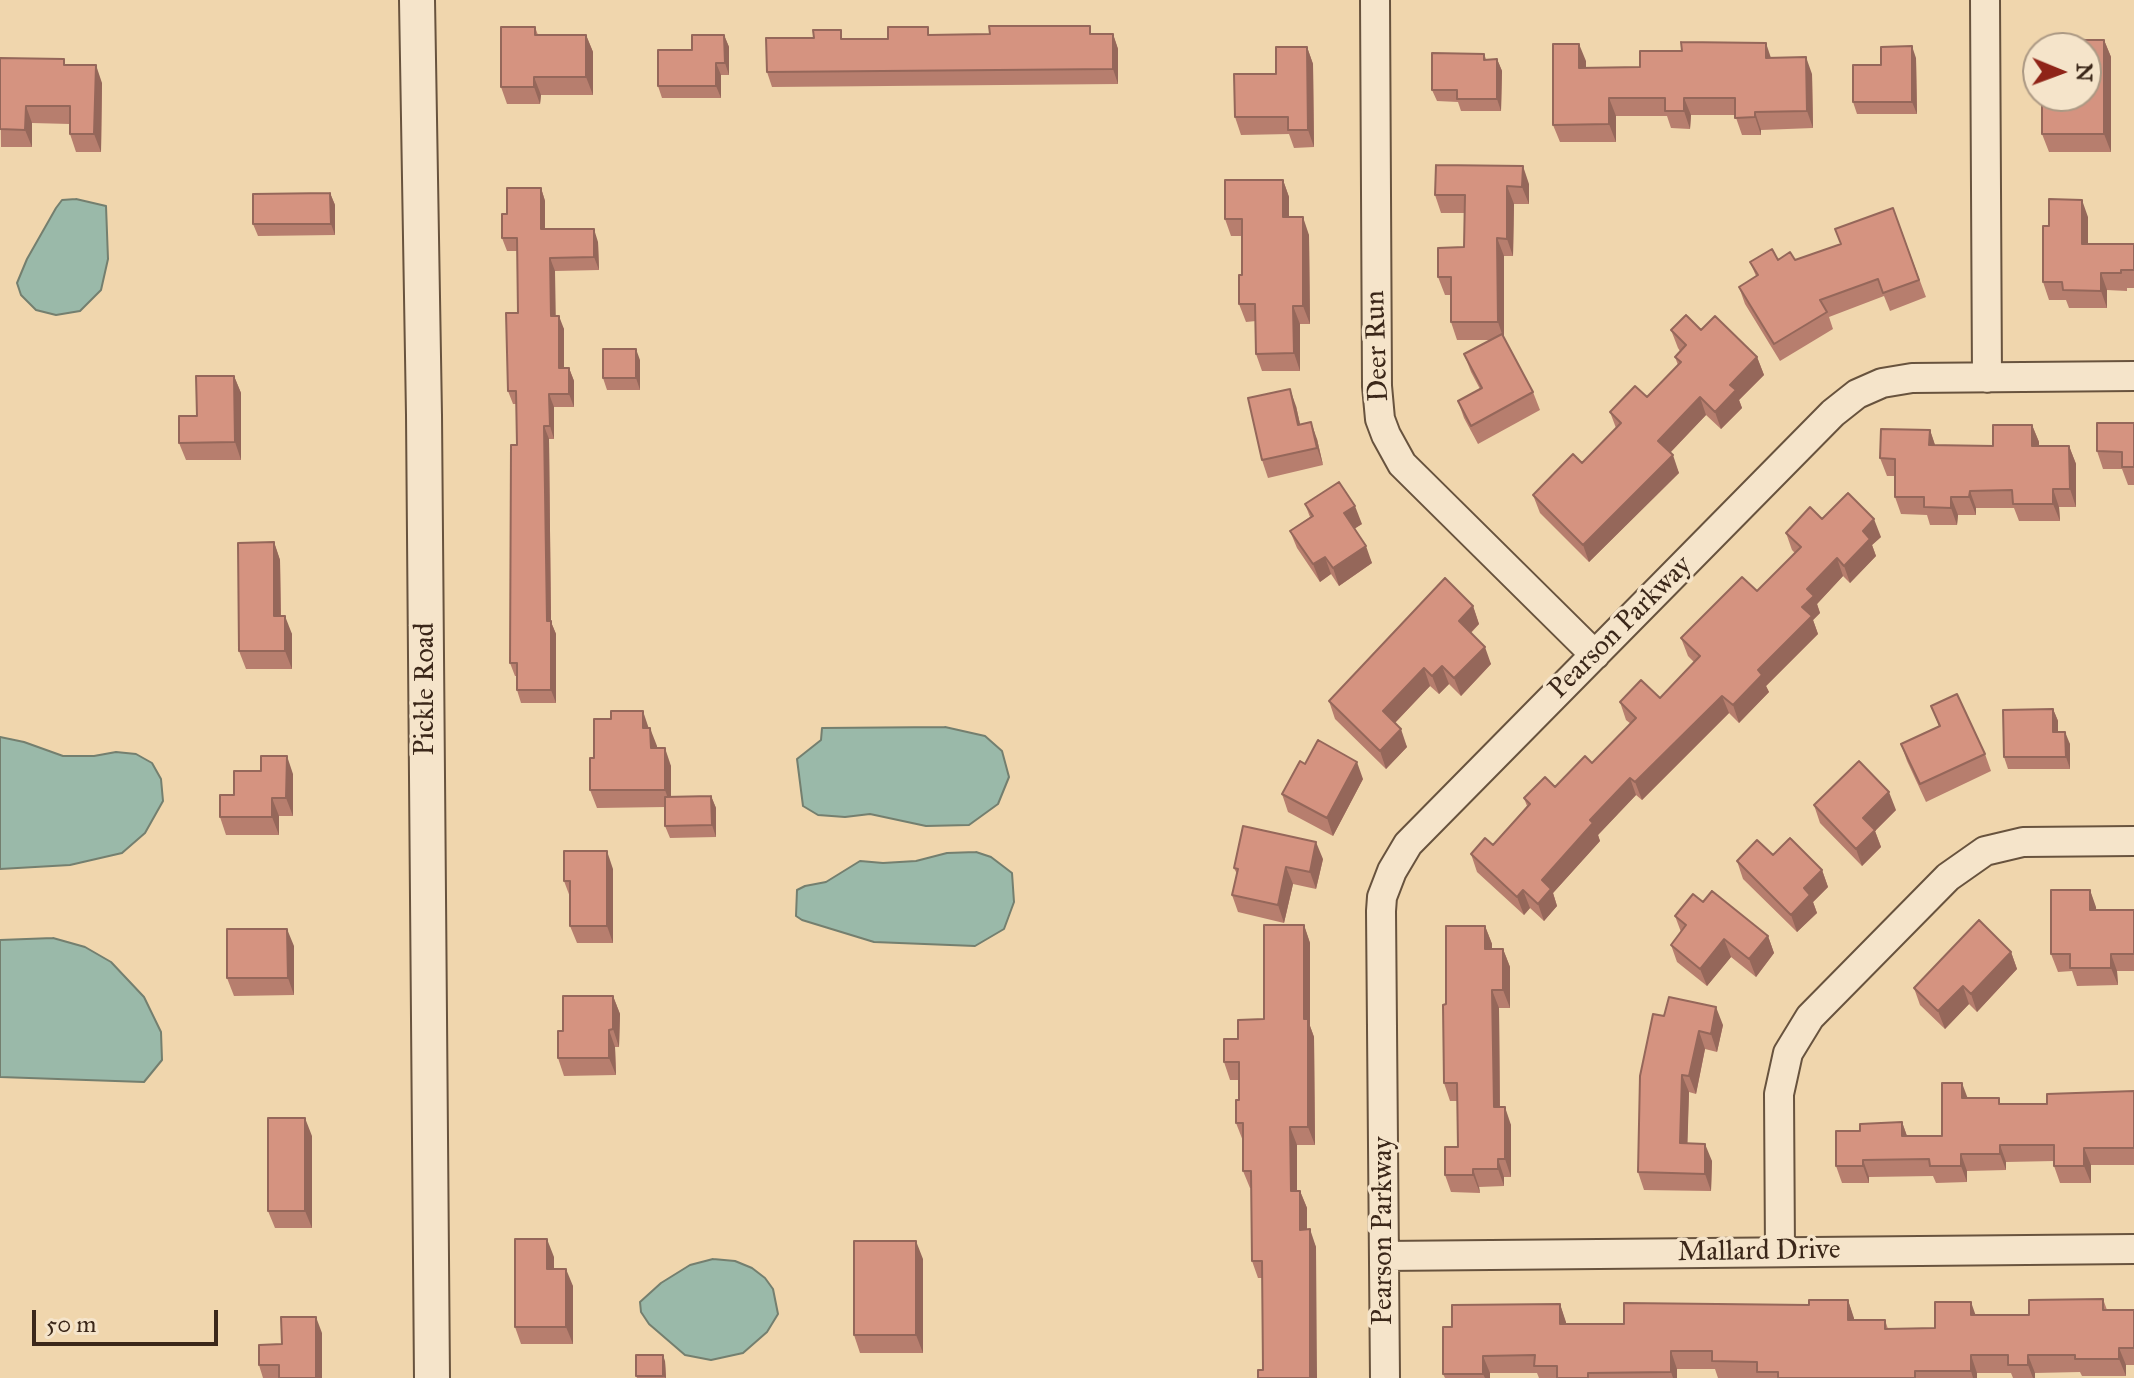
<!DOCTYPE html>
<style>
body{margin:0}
#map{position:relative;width:2134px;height:1378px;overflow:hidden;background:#f0d6ad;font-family:"IM FELL Great Primer",serif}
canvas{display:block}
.north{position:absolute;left:2022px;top:32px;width:80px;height:80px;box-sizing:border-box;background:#f5e4ca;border:2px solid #ab9883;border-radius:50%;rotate:91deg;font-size:22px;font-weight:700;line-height:32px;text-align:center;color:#3b2719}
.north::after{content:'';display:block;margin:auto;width:28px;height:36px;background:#8f2418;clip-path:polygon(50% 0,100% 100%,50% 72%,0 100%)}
.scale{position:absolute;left:32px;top:1310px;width:186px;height:36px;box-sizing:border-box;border:4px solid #3b2719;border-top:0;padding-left:10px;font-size:24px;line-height:28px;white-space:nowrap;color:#3b2719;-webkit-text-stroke:6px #f5e4ca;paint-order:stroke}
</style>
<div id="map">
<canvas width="2134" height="1378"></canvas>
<div class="north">N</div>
<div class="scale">50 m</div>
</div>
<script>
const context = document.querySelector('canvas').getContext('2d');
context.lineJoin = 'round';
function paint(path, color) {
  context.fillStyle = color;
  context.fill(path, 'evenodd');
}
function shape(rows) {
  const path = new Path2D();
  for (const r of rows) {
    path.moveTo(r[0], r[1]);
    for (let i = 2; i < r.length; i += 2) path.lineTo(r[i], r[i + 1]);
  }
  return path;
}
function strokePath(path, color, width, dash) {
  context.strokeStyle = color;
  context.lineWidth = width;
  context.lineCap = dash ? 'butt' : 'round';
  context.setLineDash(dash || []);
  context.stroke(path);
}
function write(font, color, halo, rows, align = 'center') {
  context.font = font + ' "IM FELL Great Primer",serif';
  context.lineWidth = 7;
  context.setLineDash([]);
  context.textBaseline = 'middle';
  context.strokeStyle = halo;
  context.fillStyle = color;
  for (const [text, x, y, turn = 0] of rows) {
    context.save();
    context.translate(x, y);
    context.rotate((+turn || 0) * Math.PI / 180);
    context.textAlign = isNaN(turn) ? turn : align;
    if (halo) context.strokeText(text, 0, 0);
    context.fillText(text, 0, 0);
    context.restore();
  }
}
const water = shape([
 [76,199,106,206,108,259,101,290,80,311,56,315,36,310,21,295,17,283,27,259,56,208,62,200,76,199],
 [945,727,985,736,1002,751,1009,777,998,804,969,825,926,826,870,814,845,817,818,815,803,806,797,759,821,740,822,728,945,727],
 [0,737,24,742,63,756,94,756,116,752,136,754,152,763,161,779,163,801,145,833,122,853,70,865,0,869,0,737],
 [976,852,991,857,1012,873,1014,902,1004,929,975,946,874,942,802,920,796,916,797,890,805,886,826,882,860,861,883,863,916,861,947,853,976,852],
 [53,938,85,947,111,962,144,997,161,1032,162,1060,144,1082,0,1077,0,940,53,938],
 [713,1259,735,1261,752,1268,765,1278,773,1289,778,1314,767,1332,743,1353,711,1360,685,1355,649,1324,641,1312,640,1302,661,1283,690,1265,713,1259]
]);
const minor = shape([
 [1375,0,1377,386,1380,419,1386,435,1402,464,1595,655],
 [1985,0,1987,378],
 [1780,1252,1779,1094,1788,1053,1810,1017,1948,877,1985,851,2023,842,2134,841],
 [1384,1256,2134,1249],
 [1385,1378,1381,911,1382,897,1392,871,1408,844,1833,413,1857,394,1882,383,1912,378,2134,376]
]);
const tertiary = shape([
 [417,0,424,415,432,1378]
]);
const wall = shape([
 [535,27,538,35,586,35,593,52,593,95,541,95,540,104,507,104,501,87],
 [1113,34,1118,49,1118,84,772,87,767,72,845,39,888,39,931,35],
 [724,35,729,47,729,75,721,75,721,98,662,98,658,86,692,50],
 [2104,40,2111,57,2111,152,2049,152,2042,134,2086,96],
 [1307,47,1313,64,1314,147,1294,148,1289,134,1241,135,1235,117,1276,74],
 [1484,54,1486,59,1497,59,1502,71,1501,111,1461,111,1458,102,1437,101,1432,90],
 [0,58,66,65,102,83,101,152,76,152,70,134,70,124,32,123,32,147,1,147],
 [1916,58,1917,114,1857,114,1853,102,1881,65],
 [1586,61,1586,68,1640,67,1812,74,1813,128,1761,130,1761,135,1742,135,1735,115,1691,115,1690,129,1671,128,1667,116,1616,116,1616,142,1560,142,1553,125],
 [1283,180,1289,197,1289,217,1309,235,1310,324,1300,324,1300,371,1262,371,1256,354,1256,321,1246,322,1239,304,1242,275,1242,236,1231,236,1225,219],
 [1529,184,1529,204,1514,204,1513,256,1504,256,1504,339,1533,392,1540,410,1478,444,1464,418,1458,401,1480,389,1471,372,1464,354,1491,340,1457,340,1451,322,1451,295,1445,295,1438,277,1464,247,1465,213,1441,213,1435,195],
 [541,188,545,201,545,229,598,242,599,270,555,271,555,316,564,329,564,368,569,368,574,381,574,407,554,407,554,439,549,439,551,622,556,634,556,703,521,703,517,690,517,676,515,676,510,663,517,445,516,404,513,404,508,391,518,313,517,251,507,251,502,238],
 [330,193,335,205,335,235,258,236,253,224],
 [1893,208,1926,297,1890,311,1884,296,1829,317,1833,329,1780,361,1745,304,1739,287,1756,276,1750,262,1778,260,1795,260,1841,244],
 [2088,217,2088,244,2134,244,2134,288,2127,288,2127,291,2107,290,2107,308,2069,308,2066,300,2049,300,2043,282,2049,226],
 [1671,330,1701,330,1757,357,1764,375,1739,400,1742,408,1721,429,1706,415,1670,453,1679,473,1589,562,1540,513,1533,495,1582,463,1616,428,1610,412,1647,397,1678,365,1675,357,1680,351,1678,348],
 [640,360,640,390,607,390,603,378],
 [234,376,241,393,241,460,186,460,179,443,197,416],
 [1296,406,1300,424,1317,439,1323,465,1268,478,1262,460],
 [2134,423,2134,485,2128,485,2122,469,2103,469,2097,451],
 [2032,425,2039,442,2039,446,2069,446,2076,464,2076,507,2059,507,2060,521,2019,521,2014,508,1976,508,1976,515,1958,515,1957,525,1930,525,1927,515,1901,514,1895,497,1895,476,1887,476,1880,458,1930,430,1935,445,1993,446],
 [1305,504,1362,524,1355,528,1372,563,1339,586,1331,574,1320,582,1297,548,1290,531,1310,517],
 [1822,519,1881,537,1872,545,1876,556,1850,583,1843,576,1817,604,1820,613,1813,620,1818,634,1766,686,1769,692,1739,723,1729,713,1642,800,1636,795,1598,835,1600,841,1553,893,1557,906,1544,921,1530,908,1524,915,1477,872,1471,854,1493,845,1527,806,1524,798,1555,787,1592,763,1631,724,1626,720,1620,702,1660,698,1694,662,1688,656,1681,638,1757,591,1795,553,1792,550,1786,533],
 [274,542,280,560,281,616,292,634,292,669,246,669,239,651],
 [1473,606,1479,624,1471,633,1491,664,1461,696,1449,684,1439,694,1430,686,1395,723,1407,747,1386,769,1335,719,1329,701],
 [1931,706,1985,754,1991,771,1926,802,1907,761,1901,744,1939,726],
 [2053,709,2058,721,2058,732,2070,744,2070,769,2008,769,2004,757],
 [649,728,657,748,671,766,671,797,711,796,716,808,716,837,670,838,665,826,665,807,597,808,590,790,594,758],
 [1305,764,1363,779,1333,836,1288,812,1282,794],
 [293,774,293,816,279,816,279,835,226,835,220,817],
 [1814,805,1896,810,1875,831,1881,847,1862,866,1820,823],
 [1323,859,1316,889,1293,884,1284,923,1238,912,1232,895,1237,874,1234,868],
 [1737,861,1822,870,1828,887,1813,902,1817,913,1797,932,1743,879],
 [613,869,613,943,577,943,570,926,570,897,564,881],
 [2090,890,2096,910,2134,910,2134,971,2117,971,2118,985,2077,986,2072,971,2058,972,2051,954],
 [1703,902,1768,936,1774,953,1756,977,1731,957,1707,986,1677,962,1671,945,1681,932,1675,916],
 [1304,925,1310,943,1310,1026,1314,1037,1315,1145,1297,1145,1297,1191,1300,1191,1307,1208,1307,1229,1316,1247,1263,1370,1262,1278,1258,1278,1252,1261,1252,1188,1250,1188,1243,1171,1243,1141,1236,1123,1239,1100,1239,1080,1230,1080,1224,1062,1238,1039,1264,1019],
 [1485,926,1492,944,1492,949,1503,949,1510,967,1510,1008,1499,1008,1500,1107,1511,1125,1511,1177,1504,1177,1504,1186,1479,1187,1480,1193,1451,1192,1445,1175,1458,1147,1458,1101,1450,1101,1444,1083,1446,1004],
 [294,946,294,995,234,996,227,978],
 [2011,952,2017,969,1977,1012,1969,1004,1945,1029,1920,1005,1914,988],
 [613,996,620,1014,619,1047,615,1047,616,1075,564,1076,558,1058,563,1031],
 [1653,1014,1723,1025,1717,1052,1705,1049,1696,1094,1689,1092,1687,1143,1712,1161,1711,1191,1644,1190,1638,1172],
 [2134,1091,2134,1165,2091,1165,2091,1183,2060,1183,2054,1166,2054,1161,2006,1162,2006,1170,1967,1171,1967,1182,1936,1183,1933,1176,1869,1177,1869,1183,1842,1183,1836,1166,1860,1131,1902,1122,1907,1136,1942,1136,1968,1098,2001,1104,2047,1104],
 [312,1136,312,1228,275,1228,268,1211],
 [554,1257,554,1269,573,1286,573,1344,521,1344,515,1327],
 [923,1259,923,1353,860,1353,854,1335],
 [2103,1299,2107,1310,2134,1310,2134,1365,2126,1365,2126,1376,2082,1376,2080,1372,2035,1373,2035,1378,2013,1378,2011,1373,1977,1373,1977,1378,1718,1378,1715,1369,1677,1369,1677,1378,1539,1378,1537,1373,1490,1373,1490,1378,1445,1378,1443,1374,1452,1327,1560,1304,1566,1324,1624,1324,1848,1300,1854,1320,1885,1320,1888,1329,1935,1328,1976,1315,2029,1315],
 [322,1333,322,1378,263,1378,259,1365,282,1344],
 [665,1361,666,1378,637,1378,636,1376]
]);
const shadedWall = shape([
 [1113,34,1118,49,1118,84,1113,69],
 [586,35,593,52,593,95,586,77],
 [724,35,729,47,729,75,725,63],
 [2104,40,2111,57,2111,152,2104,134],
 [1766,43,1772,61,1766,58],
 [1579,44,1586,61,1586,85,1579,68],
 [1912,46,1916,58,1917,114,1912,102],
 [1307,47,1313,64,1314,147,1308,130],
 [1806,57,1812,74,1813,128,1807,111],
 [1497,59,1502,71,1501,111,1497,99],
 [716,63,721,75,721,98,716,86],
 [96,65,102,83,101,152,94,134],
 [534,77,541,95,540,104,534,87],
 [1609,98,1616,116,1616,142,1609,124],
 [1684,98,1691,115,1690,129,1684,111],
 [26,106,32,123,32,147,25,130],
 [1755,112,1761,130,1761,135,1755,117],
 [1523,166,1529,184,1529,204,1522,187],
 [1283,180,1289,197,1289,235,1283,217],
 [1507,186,1514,204,1513,256,1507,239],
 [541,188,545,201,545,242,541,229],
 [330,193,335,205,335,235,331,224],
 [2082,200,2088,217,2088,261,2082,244],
 [1303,217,1309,235,1310,324,1303,306],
 [594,229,598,242,599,270,594,257],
 [1497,238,1504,256,1504,340,1498,322],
 [550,258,555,271,556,329,551,316],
 [2101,273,2107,290,2107,308,2101,291],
 [1293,306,1300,324,1300,371,1294,353],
 [559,316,564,329,564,381,559,368],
 [636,349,640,360,640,390,636,378],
 [1757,357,1764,375,1739,400,1742,408,1721,429,1715,412,1730,385],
 [569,368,574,381,574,407,569,394],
 [234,376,241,393,241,460,235,442],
 [1290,389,1296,406,1304,442,1298,425],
 [549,394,554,407,554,439,550,426],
 [1700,397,1706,415,1664,459,1658,441],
 [1311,422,1317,439,1323,465,1317,448],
 [2032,425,2039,442,2039,464,2032,446],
 [544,426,549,439,551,622,556,634,556,703,551,690,547,621],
 [1930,430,1936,448,1929,445],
 [2069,446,2076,464,2076,507,2070,489],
 [1673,455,1679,473,1589,562,1583,545],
 [2053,489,2059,507,2060,521,2053,504],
 [1970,491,1976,508,1976,515,1969,497],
 [1951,497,1958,515,1957,525,1951,508],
 [1355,506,1362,524,1351,531,1344,513],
 [1874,519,1881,537,1872,545,1876,556,1850,583,1844,566,1863,531],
 [274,542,280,560,281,634,274,616],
 [1366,546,1372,563,1339,586,1333,568],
 [1325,557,1331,574,1320,582,1313,564],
 [1837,558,1843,576,1817,604,1820,613,1813,620,1818,634,1766,686,1769,692,1739,723,1733,705,1802,607,1807,589],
 [1473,606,1479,624,1465,638,1459,621],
 [285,616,292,634,292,669,285,651],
 [1485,647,1491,664,1461,696,1454,678],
 [1442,666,1449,684,1439,694,1432,676],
 [1424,668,1430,686,1389,729,1383,711],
 [1722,696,1729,713,1642,800,1635,782],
 [2053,709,2058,721,2058,744,2053,732],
 [643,711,649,729,643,728],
 [650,728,657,746,657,766,651,748],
 [1401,729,1407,747,1386,769,1380,751],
 [2065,732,2070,744,2070,769,2066,757],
 [665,748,671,766,671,807,665,790],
 [287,756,293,774,293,816,286,798],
 [1357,762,1363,779,1333,836,1327,818],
 [1630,778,1636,795,1598,835,1600,841,1553,893,1557,906,1544,921,1538,904,1542,880,1590,820],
 [1889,792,1896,810,1875,831,1881,847,1862,866,1856,849,1863,818],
 [711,796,716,808,716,837,712,825],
 [272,798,279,816,279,835,272,817],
 [1316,842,1323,859,1316,889,1310,872],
 [607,851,613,869,613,943,607,926],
 [1286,867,1293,884,1284,923,1278,905],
 [1822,870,1828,887,1813,902,1817,913,1797,932,1791,915,1804,888],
 [1523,890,1530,908,1524,915,1517,897],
 [2090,890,2096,907,2097,928,2090,910],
 [1304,925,1310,943,1310,1026,1314,1037,1315,1145,1308,1127,1304,1019],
 [1485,926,1492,944,1492,967,1485,949],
 [287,929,294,946,294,995,288,978],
 [1768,936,1774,953,1756,977,1749,959],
 [1724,939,1731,957,1707,986,1700,969],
 [1503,949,1510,967,1510,1008,1503,990],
 [2011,952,2017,969,1977,1012,1971,994],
 [2111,954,2117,971,2118,985,2111,968],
 [1963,986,1969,1004,1945,1029,1938,1011],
 [1492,990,1499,1008,1500,1125,1494,1107],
 [613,996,620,1014,619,1047,613,1029],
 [1716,1007,1723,1025,1717,1052,1711,1034],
 [609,1030,615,1047,616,1075,609,1058],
 [1699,1031,1705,1049,1696,1094,1689,1076],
 [1682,1075,1689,1092,1687,1161,1680,1143],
 [1962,1083,1968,1099,1962,1098],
 [1505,1107,1511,1125,1511,1177,1505,1159],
 [305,1118,312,1136,312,1228,305,1211],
 [1902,1122,1908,1139,1902,1136],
 [1290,1127,1297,1145,1297,1208,1291,1191],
 [1705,1144,1712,1161,1711,1191,1705,1174],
 [2000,1145,2006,1162,2006,1170,2000,1154],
 [2084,1148,2091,1165,2091,1183,2084,1166],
 [1961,1154,1967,1171,1967,1182,1961,1166],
 [1498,1159,1504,1177,1504,1186,1498,1169],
 [1863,1160,1869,1177,1869,1183,1863,1166],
 [1473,1169,1479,1187,1480,1193,1473,1175],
 [1300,1191,1307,1208,1307,1247,1300,1230],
 [1310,1229,1316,1247,1317,1378,1310,1378],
 [547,1239,554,1257,554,1287,547,1269],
 [916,1241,923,1259,923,1353,916,1335],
 [566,1269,573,1286,573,1344,566,1327],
 [1848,1300,1854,1318,1854,1338,1848,1320],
 [1971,1302,1977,1319,1971,1315],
 [1560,1304,1566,1322,1566,1341,1560,1324],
 [316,1317,322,1333,322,1378,316,1378],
 [2119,1348,2126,1365,2126,1376,2119,1359],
 [1671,1351,1677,1369,1677,1378,1673,1378,1671,1372],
 [663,1355,665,1361,666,1378,663,1376],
 [1971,1355,1977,1373,1977,1378,1973,1378,1971,1371],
 [2028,1355,2035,1373,2035,1378,2033,1378,2028,1365],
 [1483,1356,1490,1373,1490,1378,1485,1378,1483,1374]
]);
const building = shape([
 [989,26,1090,26,1090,34,1113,34,1113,69,767,72,766,38,814,38,813,30,841,30,841,39,888,39,888,27,928,27,928,35,990,34,989,26],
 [501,27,535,27,535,35,586,35,586,77,534,77,534,87,501,87,501,27],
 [692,35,724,35,725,63,716,63,716,86,658,86,658,50,692,50,692,35],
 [2058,40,2104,40,2104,134,2042,134,2042,96,2086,96,2086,48,2058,48,2058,40],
 [1681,42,1766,43,1766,58,1806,57,1807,111,1755,112,1755,117,1735,118,1735,98,1684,98,1684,111,1665,111,1665,98,1609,98,1609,124,1553,125,1553,44,1579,44,1579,68,1640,67,1640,51,1682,51,1681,42],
 [1912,46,1912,102,1853,102,1853,65,1881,65,1881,47,1912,46],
 [1276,47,1307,47,1308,130,1288,130,1288,117,1235,117,1234,74,1276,74,1276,47],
 [1432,53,1484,54,1484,60,1497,59,1497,99,1457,99,1457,90,1432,90,1432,53],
 [0,58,64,59,64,65,96,65,94,134,70,134,70,106,26,106,25,130,0,129,0,58],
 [1436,165,1523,166,1522,187,1507,186,1507,239,1497,238,1498,322,1451,322,1451,277,1438,277,1438,248,1464,247,1465,195,1435,195,1436,165],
 [1225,180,1283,180,1283,217,1303,217,1303,306,1293,306,1294,353,1256,354,1255,304,1239,304,1239,275,1242,275,1242,219,1225,219,1225,180],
 [507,188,541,188,541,229,594,229,594,257,550,258,551,316,559,316,559,368,569,368,569,394,549,394,550,426,544,426,547,621,551,621,551,690,517,690,517,663,510,663,511,445,517,445,516,391,508,391,506,313,518,313,517,238,502,238,502,214,507,214,507,188],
 [330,193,331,224,253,224,253,194,330,193],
 [2049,199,2082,200,2082,244,2134,244,2134,270,2121,270,2121,273,2101,273,2101,291,2063,290,2062,282,2043,282,2043,226,2049,226,2049,199],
 [1893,208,1919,280,1883,293,1878,279,1820,300,1827,312,1774,344,1739,287,1758,275,1750,262,1772,249,1778,260,1790,252,1795,260,1841,244,1835,229,1893,208],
 [1686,315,1701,330,1715,316,1757,357,1730,385,1736,390,1715,412,1700,397,1658,441,1673,455,1583,545,1533,495,1573,454,1582,463,1621,423,1610,412,1635,386,1647,397,1681,362,1675,357,1686,345,1671,330,1686,315],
 [1502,334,1533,392,1471,426,1458,401,1482,388,1464,354,1502,334],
 [603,349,636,349,636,378,603,378,603,349],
 [196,376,234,376,235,442,179,443,179,416,197,416,196,376],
 [1290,389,1298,425,1311,422,1317,448,1262,460,1248,398,1290,389],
 [2097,423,2134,423,2134,467,2122,467,2122,452,2097,451,2097,423],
 [1993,425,2032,425,2032,446,2069,446,2070,489,2053,489,2053,504,2013,504,2012,490,1970,491,1969,497,1951,497,1951,508,1924,507,1924,497,1895,497,1895,459,1880,458,1881,429,1930,430,1929,445,1993,446,1993,425],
 [1339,482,1355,506,1344,513,1366,546,1333,568,1325,557,1313,564,1290,531,1313,516,1305,504,1339,482],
 [1848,493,1874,519,1863,531,1870,539,1844,566,1837,558,1807,589,1814,596,1802,607,1812,616,1758,670,1762,675,1733,705,1722,696,1635,782,1630,778,1590,820,1593,823,1542,880,1551,889,1538,904,1523,890,1517,897,1471,854,1485,838,1493,845,1530,804,1524,798,1545,777,1555,787,1585,756,1592,763,1636,718,1620,702,1641,680,1660,698,1700,656,1681,638,1742,577,1757,591,1801,547,1786,533,1810,507,1822,519,1848,493],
 [274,542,274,616,285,616,285,651,239,651,238,543,274,542],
 [1445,578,1473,606,1459,621,1485,647,1454,678,1442,666,1432,676,1424,668,1383,711,1401,729,1380,751,1329,701,1445,578],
 [1957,694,1985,754,1920,784,1901,744,1940,726,1931,706,1957,694],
 [2053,709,2053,732,2065,732,2066,757,2004,757,2003,710,2053,709],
 [611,711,643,711,643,728,650,728,651,748,665,748,665,790,590,790,590,758,594,758,594,719,611,719,611,711],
 [1318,740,1357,762,1327,818,1282,794,1300,761,1305,764,1318,740],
 [261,756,287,756,286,798,272,798,272,817,220,817,220,795,234,795,234,771,261,771,261,756],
 [1859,761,1889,792,1863,818,1875,830,1856,849,1814,805,1859,761],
 [711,796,712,825,665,826,665,797,711,796],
 [1243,826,1316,842,1310,872,1286,867,1278,905,1232,895,1238,869,1234,868,1243,826],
 [1790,838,1822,870,1804,888,1810,895,1791,915,1737,861,1757,840,1773,855,1790,838],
 [564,851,607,851,607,926,570,926,570,881,564,881,564,851],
 [2051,890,2090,890,2090,910,2134,910,2134,954,2111,954,2111,968,2070,968,2070,954,2051,954,2051,890],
 [1712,891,1768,936,1749,959,1724,939,1700,969,1671,945,1686,925,1675,916,1693,894,1703,902,1712,891],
 [1979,920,2011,952,1971,994,1963,986,1938,1011,1914,988,1979,920],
 [1264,925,1304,925,1304,1019,1308,1019,1308,1127,1290,1127,1291,1191,1300,1191,1300,1230,1310,1229,1310,1378,1258,1378,1258,1370,1263,1370,1262,1261,1252,1261,1251,1171,1243,1171,1243,1123,1236,1123,1236,1100,1239,1100,1239,1062,1224,1062,1224,1039,1238,1039,1238,1020,1264,1019,1264,925],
 [1446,926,1485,926,1485,949,1503,949,1503,990,1492,990,1494,1107,1505,1107,1505,1159,1498,1159,1498,1169,1473,1169,1473,1175,1445,1175,1445,1147,1458,1147,1457,1083,1444,1083,1443,1005,1446,1004,1446,926],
 [227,929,287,929,288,978,227,978,227,929],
 [563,996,613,996,613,1029,609,1030,609,1058,558,1058,558,1031,563,1031,563,996],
 [1669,997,1716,1007,1711,1034,1699,1031,1689,1076,1682,1075,1680,1143,1705,1144,1705,1174,1638,1172,1640,1076,1653,1014,1664,1016,1669,997],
 [1942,1083,1962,1083,1962,1098,1999,1098,1999,1104,2047,1104,2047,1094,2134,1091,2134,1148,2084,1148,2084,1166,2054,1166,2054,1145,2000,1145,2000,1154,1961,1154,1961,1166,1930,1166,1929,1159,1863,1160,1863,1166,1836,1166,1836,1131,1860,1131,1860,1124,1902,1122,1902,1136,1942,1136,1942,1083],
 [268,1118,305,1118,305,1211,268,1211,268,1118],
 [515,1239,547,1239,547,1269,566,1269,566,1327,515,1327,515,1239],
 [854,1241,916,1241,916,1335,854,1335,854,1241],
 [2103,1299,2103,1310,2134,1310,2134,1348,2119,1348,2119,1359,2075,1359,2075,1355,2028,1355,2028,1365,2008,1365,2008,1355,1971,1355,1971,1371,1915,1371,1915,1378,1778,1378,1778,1372,1757,1372,1757,1362,1712,1361,1712,1351,1671,1351,1671,1372,1588,1373,1588,1378,1557,1378,1557,1366,1534,1366,1535,1355,1483,1356,1483,1374,1443,1374,1443,1327,1452,1327,1452,1305,1560,1304,1560,1324,1624,1324,1624,1303,1809,1305,1809,1300,1848,1300,1848,1320,1885,1320,1885,1329,1935,1328,1935,1302,1971,1302,1971,1315,2029,1315,2029,1300,2103,1299],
 [281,1317,316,1317,316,1378,279,1378,279,1365,259,1365,259,1345,282,1344,281,1317],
 [636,1355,663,1355,663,1376,636,1376,636,1355]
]);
const streetNames = [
 ["Deer Run",1378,346,-92],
 ["Pearson Parkway",1621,628,-45],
 ["Pickle Road",426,689,-90],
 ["Pearson Parkway",1384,1231,-90],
 ["Mallard Drive",1759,1252,-1]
];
paint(water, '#9ab9a9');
strokePath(water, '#747f6f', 2);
strokePath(minor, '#68533e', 32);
strokePath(tertiary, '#68533e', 38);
strokePath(minor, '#f5e4ca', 28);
strokePath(tertiary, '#f5e4ca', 34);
paint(wall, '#b77e6e');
paint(shadedWall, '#95675a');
paint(building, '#d59380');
strokePath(building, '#95675a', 2);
write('28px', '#3b2719', '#f5e4ca', streetNames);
</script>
